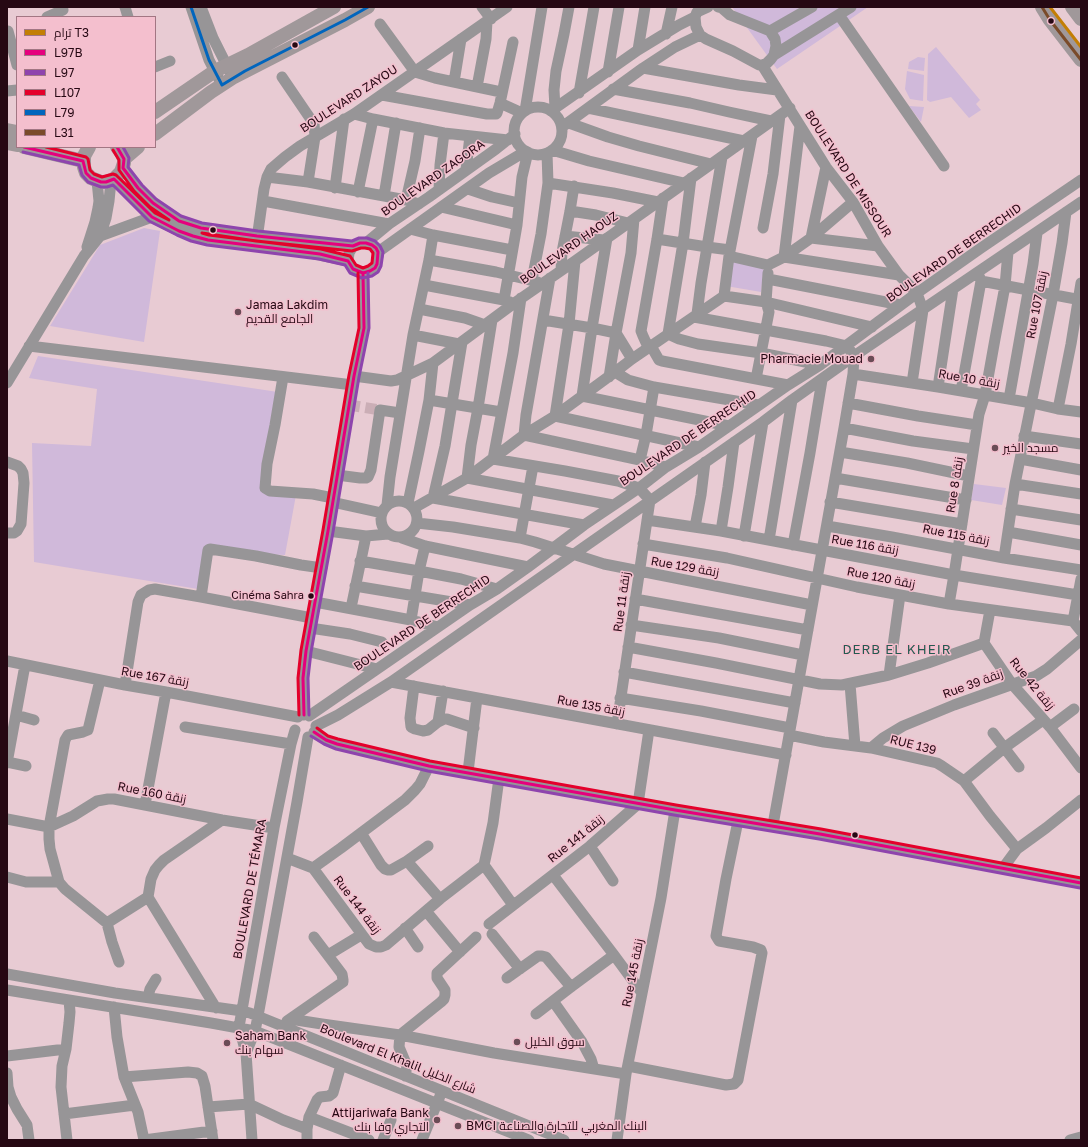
<!DOCTYPE html>
<meta charset="utf-8">
<style>
body{margin:0}
#map{position:relative;width:1088px;height:1147px;overflow:hidden;background:#e8cbd3;font-family:"Golos Text",Cairo,sans-serif}
canvas{display:block}
.frame{position:absolute;inset:0;border:8px solid #260813;pointer-events:none}
.legend{position:absolute;left:16px;top:16px;width:140px;height:132px;box-sizing:border-box;background:#f4bfce;border:1px solid #a27683;margin:0;padding:5px 7px;list-style:none;font-size:12px;color:#260813}
.legend li{display:flex;align-items:center;gap:8px;height:20px}
.legend b{width:20px;border:1px solid #a27683}
</style>
<div id="map">
<canvas width="1088" height="1147"></canvas>
<div class="frame"></div>
<ul class="legend">
<li><b style="height:5px;background:#c37e05"></b>ترام T3</li>
<li><b style="height:5px;background:#e5007d"></b>L97B</li>
<li><b style="height:5px;background:#8e44ad"></b>L97</li>
<li><b style="height:5px;background:#e4002b"></b>L107</li>
<li><b style="height:5px;background:#0065bd"></b>L79</li>
<li><b style="height:5px;background:#7a4b2a"></b>L31</li>
</ul>
</div>
<script>
const context = document.querySelector('canvas').getContext('2d');
context.lineJoin = 'round';
function paint(path, color) {
  context.fillStyle = color;
  context.fill(path, 'evenodd');
}
function shape(rows) {
  const path = new Path2D();
  for (const r of rows) {
    if (r.length === 3) {
      path.moveTo(r[0] + r[2], r[1]);
      path.arc(r[0], r[1], r[2], 0, 2 * Math.PI);
      continue;
    }
    path.moveTo(r[0], r[1]);
    for (let i = 2; i < r.length; i += 2) path.lineTo(r[i], r[i + 1]);
  }
  return path;
}
function strokePath(path, color, width, dash) {
  context.strokeStyle = color;
  context.lineWidth = width;
  context.lineCap = dash ? 'butt' : 'round';
  context.setLineDash(dash || []);
  context.stroke(path);
}
function write(font, color, halo, rows, align = 'center') {
  context.font = font + ' "Golos Text",Cairo,sans-serif';
  context.lineWidth = 3;
  context.setLineDash([]);
  context.textBaseline = 'middle';
  context.strokeStyle = halo;
  context.fillStyle = color;
  for (const [text, x, y, turn = 0] of rows) {
    context.save();
    context.translate(x, y);
    context.rotate((+turn || 0) * Math.PI / 180);
    context.textAlign = isNaN(turn) ? turn : align;
    if (halo) context.strokeText(text, 0, 0);
    context.fillText(text, 0, 0);
    context.restore();
  }
}
const green = shape([
 [732,7,868,7,777,69],
 [936,47,980,100,976,104,981,110,969,118,951,97,930,102,927,100,928,54],
 [918,57,925,58,924,71,908,69,909,62],
 [907,71,924,75,923,101,910,99,905,89],
 [909,106,924,107,921,122],
 [144,228,160,231,144,342,50,326,100,245],
 [732,259,764,265,761,292,726,286],
 [38,356,278,392,265,491,296,495,285,555,213,552,204,590,34,562,32,443,91,446,97,389,29,378],
 [974,484,1006,488,1002,505,971,500]
]);
const minorTunnel = shape([
 [349,405,380,410]
]);
const minor = shape([
 [125,7,128,17],
 [191,7,209,60,222,85],
 [201,7,213,38,230,72],
 [482,7,491,19],
 [708,7,697,12,695,17,696,27,700,35,706,39,733,51,759,65,762,65,767,63,771,59,774,55,776,46,775,39,770,31,730,15,722,8,718,7],
 [839,15,944,166],
 [47,17,63,10],
 [380,24,415,72,435,78,501,92],
 [8,31,17,65],
 [770,31,812,7],
 [666,34,672,7],
 [638,50,645,7],
 [774,55,851,7],
 [762,65,826,167,853,202,878,246,899,275,917,293,923,310,912,383],
 [155,67,170,61],
 [643,68,739,85,777,90],
 [608,72,619,7],
 [282,77,314,124,315,137,308,182],
 [454,82,461,39],
 [477,87,486,39,487,21],
 [613,89,690,103,729,112,771,121],
 [7,91,17,90],
 [579,93,594,7],
 [382,95,487,114,496,114,497,113,500,103,513,42],
 [500,103,522,113],
 [538,131,24],
 [555,108,554,90,556,71,564,34,569,7],
 [588,108,744,141],
 [525,111,542,7],
 [551,111,638,50,679,25,695,17],
 [354,114,373,119,444,133,508,140],
 [569,123,608,137,639,146,711,164],
 [800,126,784,257,899,275],
 [562,127,643,68,675,47,700,35],
 [552,150,589,161,684,183],
 [826,167,811,238,878,246],
 [123,168,138,188,153,203,179,221,193,226,209,230,257,236,353,246],
 [466,170,470,136],
 [267,177,308,182,406,200,419,204],
 [691,178,683,243,668,334,679,339,698,344,761,353,820,365],
 [114,179,152,217,179,231,208,240,310,253,348,261],
 [548,183,613,193,658,202],
 [335,188,344,119],
 [468,189,492,197,519,203],
 [439,190,440,165,444,133],
 [358,192,373,119],
 [384,196,396,123],
 [406,200,415,161,420,128],
 [263,201,389,224],
 [441,207,517,225],
 [570,211,596,215,628,223],
 [763,228,773,174,780,115],
 [410,229,433,235,512,250],
 [100,236,152,217],
 [565,236,604,240],
 [607,238,592,328,582,396,729,426],
 [657,239,707,247,730,250],
 [360,243,366,243,372,245,376,248,378,256,375,268,370,271,363,273,357,271,353,269,348,261,349,253,353,246,360,243],
 [366,243,389,224,429,197,496,149,515,134],
 [256,246,264,189,267,177,271,169,285,157,300,146,354,114,507,7],
 [87,247,95,222,98,208,99,201,97,181],
 [378,252,489,173,526,151],
 [729,256,768,265,784,257,811,238,853,202],
 [429,260,496,272,538,282],
 [575,261,569,324,555,416,699,447],
 [561,270,562,252,570,211,574,186],
 [550,278,526,415,524,435,640,460,666,467],
 [768,279,901,305],
 [532,280,541,234,548,183,547,153],
 [981,281,1081,300],
 [424,285,504,300,510,302],
 [724,296,729,256,752,136],
 [724,296,766,302,872,327],
 [521,298,513,353,493,459,565,471,618,481,639,488,650,500,617,724],
 [504,300,517,225,522,177,528,152],
 [419,309,465,318,485,325],
 [697,314,701,283,722,157],
 [694,317,826,341,847,346,854,356,853,374,844,428,773,825],
 [492,320,478,408,471,445,467,478,613,505],
 [543,320,592,328,616,333,632,359],
 [413,335,459,344],
 [462,342,445,446,433,498,584,525],
 [29,346,353,385],
 [651,346,659,360,662,361,788,385],
 [648,347,643,336,641,331,657,239,663,198],
 [615,372,628,380,654,387,759,405],
 [853,374,938,387,1032,403,1058,409,1081,412],
 [354,376,391,381,397,380,433,363,513,304,575,261,790,108],
 [283,377,275,425,267,464,265,488,270,491,313,494,333,498],
 [609,377,616,333,631,253,634,219],
 [756,379,769,312,766,302,768,273],
 [7,383,84,256,100,236,106,218,109,201,111,181],
 [938,387,953,289],
 [961,391,981,281,978,273],
 [1009,399,1033,264,1037,233],
 [429,400,501,412],
 [848,403,918,416,977,425],
 [1058,409,1071,344,1081,283],
 [844,428,913,441,973,449],
 [1024,436,1081,444],
 [840,452,907,463,969,476],
 [1020,459,1081,470],
 [640,460,646,435,654,387],
 [7,462,18,466,21,469,23,473,24,483,21,524,17,531,14,533,7,533],
 [337,475,360,478,366,478,368,477,371,470,380,410,400,413],
 [835,478,966,500],
 [1015,484,1081,494],
 [399,519,18],
 [332,502,382,513],
 [830,502,962,524],
 [408,503,419,451,429,400,433,363],
 [387,505,390,477,413,335,429,260,433,235],
 [414,508,467,478,524,435,555,416,615,372,632,359,724,296],
 [1011,509,1081,520],
 [647,520,721,531,954,575,1078,595],
 [417,523,453,527,520,538,535,542,604,564,812,605],
 [827,526,892,537,1004,558,1081,570],
 [695,527,701,495,705,462],
 [328,531,366,536,388,534],
 [721,531,728,487,734,442],
 [1008,532,1081,545],
 [744,536,763,422],
 [402,538,425,546,528,567],
 [520,538,533,466],
 [769,540,792,400],
 [643,544,727,558,857,587,949,604,1073,621],
 [793,545,810,453,822,380],
 [1004,558,1015,484,1053,295,1062,243,1066,212],
 [360,561,419,571,461,579,497,589],
 [355,586,470,605],
 [201,597,208,550,210,549,256,556,301,565,322,568],
 [635,599,808,630],
 [315,602,411,620,438,627],
 [949,604,954,575,979,414,985,395,995,339,1005,286,1008,252],
 [351,608,366,536],
 [990,610,984,643,1012,684,1050,727,1081,768],
 [411,620,419,571,425,546],
 [1073,621,1081,579],
 [1073,621,1081,631],
 [631,625,719,638,803,655],
 [310,628,350,634,382,642],
 [628,647,716,663,820,684,842,685,889,675,928,663,984,643],
 [306,651,377,669],
 [7,661,125,685,166,692,298,717],
 [624,672,795,703],
 [889,675,900,595],
 [100,680,88,730,83,732,68,735,65,740,49,827,49,839,50,849,59,882,65,889,107,923,112,942,119,962],
 [391,682,786,755],
 [850,684,855,746],
 [125,685,138,602,141,595,149,590,155,589,201,597,312,618],
 [414,686,410,718,411,727,415,729,423,731,428,730,438,722,444,719,447,719,474,728],
 [620,698,701,711,790,728],
 [16,715,34,720],
 [304,715,303,678,306,651,328,531,354,376,364,328,363,273],
 [309,716,470,605,497,589,528,567,584,525,639,488,666,467,699,447,788,385,820,365,917,293,981,248,1081,180],
 [438,722,443,691],
 [316,726,338,715,391,682,763,422,792,400,854,356,1081,202],
 [185,727,291,744],
 [1050,727,1074,709],
 [314,732,326,740,337,744,429,766,675,810,820,834,1081,883],
 [993,733,1019,767],
 [789,735,824,742,871,748,937,763,942,766,964,781,990,816,1017,849],
 [871,748,883,738,903,726,954,705,1036,676,1047,669,1081,640],
 [7,762,26,766],
 [7,763,25,665],
 [468,772,477,698],
 [964,781,1004,748,1043,720],
 [145,805,166,692],
 [7,819,49,827,73,816,97,801,108,799,114,799,222,820,274,828],
 [361,833,381,865,385,869,388,870,391,870,407,861,428,846],
 [590,846,613,881],
 [287,858,313,868,369,944,376,947,381,947,386,945,440,899,484,865,493,823,499,778],
 [407,861,440,899],
 [484,865,513,905],
 [313,868,341,848,405,800,415,790,420,784,429,766],
 [1003,868,1017,849,1046,828,1081,800],
 [553,875,614,955,642,993],
 [7,877,26,882,59,882],
 [148,897,216,1008],
 [148,897,151,879,155,870,159,865,164,860,222,820],
 [426,911,460,952],
 [107,923,148,897],
 [489,924,590,846,638,804,649,730],
 [405,928,418,947],
 [492,934,520,969],
 [328,955,361,935],
 [7,974,115,993,242,1011,250,1013,564,1140],
 [507,978,538,956,542,956,546,957,571,987],
 [7,990,211,1023,255,1031,529,1140],
 [148,997,150,989,156,979],
 [553,1001,582,1042,591,1059,594,1069],
 [114,1007,117,1037,124,1077,138,1112,144,1140],
 [536,1014,571,987,614,955],
 [290,1019,322,1024,400,1035,494,1053,626,1074],
 [287,1021,343,982,343,980,342,974,314,937],
 [246,1053,255,1031,258,1016,297,802,308,737],
 [7,1056,66,1049],
 [628,1066,726,1085,734,1084,738,1080,762,953,761,950,753,947,719,941,716,936,726,879,738,821],
 [7,1073,8,1087,11,1097,17,1109,27,1125,29,1140],
 [405,1076,407,1066,399,1047,400,1035,441,1002,444,999,445,995,445,990,437,978,437,973,476,937],
 [124,1077,188,1072,197,1073,202,1076,205,1086,213,1140],
 [208,1107,249,1104,283,1120,307,1129],
 [64,1114,135,1105],
 [309,1117,369,1140],
 [67,1140,61,1087,62,1066,66,1049,69,1023,70,1012,69,1000],
 [144,1140,212,1131],
 [252,1140,246,1053,239,1027,274,828,291,744,295,730],
 [307,1140,307,1129,309,1117,317,1100,320,1097,329,1096,333,1093,341,1065],
 [383,1140,391,1120],
 [422,1140,440,1096],
 [617,1140,626,1074,661,898,675,810],
 [1070,1140,1081,1137]
]);
const major = shape([
 [1042,7,1050,20,1081,60],
 [1072,7,1081,19],
 [155,112,215,71,248,55,334,7],
 [7,130,17,132],
 [155,134,211,92,234,77,345,20,368,7],
 [7,143,17,145],
 [24,147,83,161],
 [89,147,84,156,84,167,86,173,91,178,101,182,106,182,114,179,121,172,124,163,124,159,122,154,117,147],
 [124,159,138,147]
]);
const bus1 = shape([
 [24,147,83,161,86,173,91,178,101,182,106,182,114,179,152,217,179,231,193,236,208,240,320,254,348,261,353,269,363,273,370,271,375,268,377,264,378,252,376,248,372,245,366,243,360,243,353,246,257,236,201,228,179,221,153,203,138,188,123,168,124,159,117,147],
 [304,715,303,678,306,651,328,531,354,376,364,328,363,273],
 [314,732,326,740,337,744,429,766,675,810,820,834,1081,883]
]);
const bus2 = shape([
 [23,152,79,165,82,175,88,182,101,187,107,187,113,185,149,221,177,235,191,241,207,245,319,259,345,265,350,273,362,278,372,276,378,272,381,266,383,252,380,246,375,241,367,238,359,238,352,241,258,231,202,223,181,216,156,199,142,185,128,167,129,158,123,147],
 [309,715,308,678,311,652,333,532,359,377,369,328,368,273],
 [311,736,324,744,336,749,428,771,674,815,819,839,1080,888]
]);
const bus3 = shape([
 [46,147,86,157,88,159,90,170,94,174,102,177,113,174,116,175,155,213,169,220,150,207,134,191,119,170,119,160,113,150],
 [202,233,256,241,352,251,361,248,365,248,370,249,373,253,372,263,368,266,363,268,356,265,350,256,321,249,209,235,202,233],
 [299,715,298,678,301,650,323,530,349,375,359,328,358,273],
 [317,728,328,736,338,739,430,761,676,805,821,829,1081,878]
]);
const bus4 = shape([
 [191,7,209,60,222,85,245,71,345,20,368,7]
]);
const bus5 = shape([
 [1042,7,1050,20,1081,60]
]);
const tram1 = shape([
 [1050,7,1081,47]
]);
const markers = [
 [1051,21,3.5,"#260813"],
 [295,45,3.5,"#260813"],
 [213,230,3.5,"#260813"],
 [238,312,4,"#6a4c56"],
 [871,359,4,"#6a4c56"],
 [995,448,4,"#6a4c56"],
 [311,596,3.5,"#260813"],
 [855,835,3.5,"#260813"],
 [517,1042,4,"#6a4c56"],
 [227,1043,4,"#6a4c56"],
 [437,1120,4,"#6a4c56"],
 [458,1126,4,"#6a4c56"]
];
const busNames = [
 ["Cinéma Sahra",304,596]
];
const streetNames = [
 ["BOULEVARD ZAYOU",349,99,-33],
 ["BOULEVARD DE MISSOUR",848,174,57],
 ["BOULEVARD ZAGORA",433,178,-35],
 ["BOULEVARD HAOUZ",569,248,-35],
 ["BOULEVARD DE BERRECHID",954,253,-35],
 ["Rue 107 زنقة",1037,305,-79],
 ["Rue 10 زنقة",969,379,10],
 ["BOULEVARD DE BERRECHID",688,438,-34],
 ["Rue 8 زنقة",955,485,-81],
 ["Rue 115 زنقة",956,535,11],
 ["Rue 116 زنقة",865,545,10],
 ["Rue 129 زنقة",685,567,10],
 ["Rue 120 زنقة",881,578,11],
 ["Rue 11 زنقة",622,602,-82],
 ["BOULEVARD DE BERRECHID",422,623,-34],
 ["Rue 167 زنقة",155,677,10],
 ["Rue 39 زنقة",973,684,-20],
 ["Rue 42 زنقة",1032,684,51],
 ["Rue 135 زنقة",591,706,11],
 ["RUE 139",913,745,14],
 ["Rue 160 زنقة",152,793,11],
 ["Rue 141 زنقة",576,839,-39],
 ["BOULEVARD DE TÉMARA",250,889,-80],
 ["Rue 144 زنقة",357,905,53],
 ["Rue 145 زنقة",633,973,-79],
 ["Boulevard El Khalil شارع الخليل",398,1059,22]
];
const poiNames = [
 ["Jamaa Lakdim",246,305],
 ["الجامع القديم",246,319],
 ["Pharmacie Mouad",863,359,"right"],
 ["مسجد الخير",1003,448],
 ["Saham Bank",235,1036],
 ["سهام بنك",235,1050],
 ["سوق الخليل",525,1042],
 ["Attijariwafa Bank",429,1113,"right"],
 ["التجاري وفا بنك",429,1127,"right"],
 ["BMCI البنك المغربي للتجارة والصناعة",466,1126]
];
const neighbourhoodNames = [
 ["DERB EL KHEIR",897,650]
];
paint(green, '#d0b9da');
strokePath(minorTunnel, '#cbaeb6', 11, [11, 5.5]);
strokePath(minor, '#979597', 11);
strokePath(major, '#a0989a', 14);
strokePath(bus1, '#e5007d', 3);
strokePath(bus2, '#8e44ad', 3);
strokePath(bus3, '#e4002b', 3);
strokePath(bus4, '#0065bd', 3);
strokePath(bus5, '#7a4b2a', 3);
strokePath(tram1, '#c37e05', 3);
for (const [x, y, r, color] of markers) {
  const dot = new Path2D();
  dot.arc(x, y, r, 0, 2 * Math.PI);
  context.fillStyle = color;
  context.fill(dot);
  strokePath(dot, '#f4bfce', 1.5);
}
write('11px', '#260813', '#f4bfce', busNames, 'right');
write('12px', '#260813', '#f4bfce', streetNames);
write('12px', '#260813', '#f4bfce', poiNames, 'left');
context.letterSpacing = '1px';
write('13px', '#235a50', '#f4bfce', neighbourhoodNames);
context.letterSpacing = '0px';
</script>
